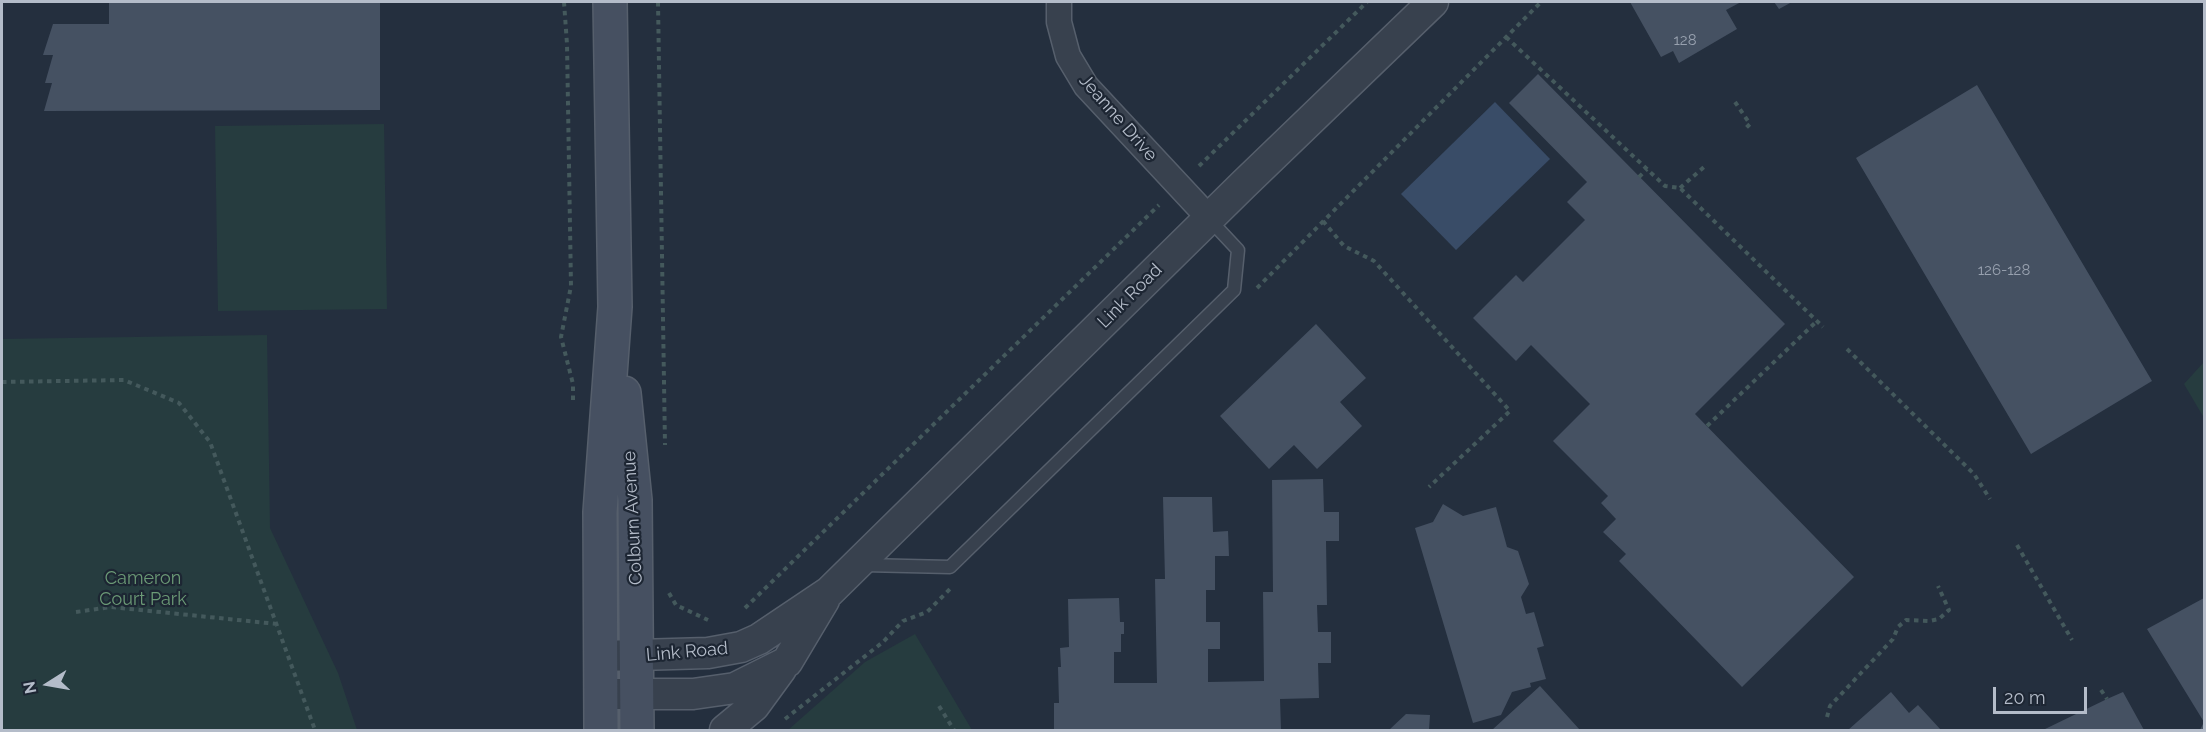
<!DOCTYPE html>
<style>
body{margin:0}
#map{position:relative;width:2206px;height:732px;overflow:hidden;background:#242f3e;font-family:Raleway,sans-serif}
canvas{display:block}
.frame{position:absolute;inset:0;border:3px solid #b4bcc9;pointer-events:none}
.north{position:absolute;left:18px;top:654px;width:60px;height:60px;-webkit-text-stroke:4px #1d2633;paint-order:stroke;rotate:259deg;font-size:16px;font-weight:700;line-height:24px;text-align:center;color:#b4bcc9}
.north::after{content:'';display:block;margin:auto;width:21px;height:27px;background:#b4bcc9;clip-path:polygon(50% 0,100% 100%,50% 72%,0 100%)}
.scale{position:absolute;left:1993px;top:687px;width:94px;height:27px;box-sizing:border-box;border:3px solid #b4bcc9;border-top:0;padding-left:8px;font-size:18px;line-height:21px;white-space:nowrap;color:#b4bcc9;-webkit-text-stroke:4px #1d2633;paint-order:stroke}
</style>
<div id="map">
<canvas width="2206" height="732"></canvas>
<div class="frame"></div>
<div class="north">N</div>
<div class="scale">20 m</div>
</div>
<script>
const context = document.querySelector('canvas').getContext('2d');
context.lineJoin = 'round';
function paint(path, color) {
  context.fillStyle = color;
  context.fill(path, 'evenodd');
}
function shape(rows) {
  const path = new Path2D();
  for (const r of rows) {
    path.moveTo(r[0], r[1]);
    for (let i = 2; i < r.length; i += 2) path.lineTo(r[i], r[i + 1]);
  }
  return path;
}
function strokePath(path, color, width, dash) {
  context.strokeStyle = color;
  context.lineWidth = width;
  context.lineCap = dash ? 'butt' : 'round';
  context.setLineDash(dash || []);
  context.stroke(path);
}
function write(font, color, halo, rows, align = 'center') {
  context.font = font + ' Raleway,sans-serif';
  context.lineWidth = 4.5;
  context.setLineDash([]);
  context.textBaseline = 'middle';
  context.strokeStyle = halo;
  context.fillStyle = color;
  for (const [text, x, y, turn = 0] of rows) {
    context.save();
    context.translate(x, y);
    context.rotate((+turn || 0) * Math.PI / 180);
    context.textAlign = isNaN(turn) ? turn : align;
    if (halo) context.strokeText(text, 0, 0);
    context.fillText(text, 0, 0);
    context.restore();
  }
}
const green = shape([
 [384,124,387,309,218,311,215,126],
 [267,335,270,528,338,673,357,730,2,730,2,339],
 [2204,362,2204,418,2184,384],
 [915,634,972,730,788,730,865,662]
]);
const water = shape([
 [1495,102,1550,159,1456,250,1401,194]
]);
const building = shape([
 [109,2,380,2,380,110,44,111,52,83,45,83,53,55,43,55,53,24,109,24],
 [1630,2,1741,2,1726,10,1737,29,1679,63,1673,51,1661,57],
 [1774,2,1792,2,1779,9],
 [1538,74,1785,324,1695,414,1854,577,1742,687,1619,561,1626,554,1603,532,1616,519,1601,503,1608,496,1553,441,1590,404,1531,345,1516,361,1473,318,1516,275,1523,282,1585,220,1567,202,1587,182,1509,103],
 [1977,85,2152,381,2031,454,1856,158],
 [1316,324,1366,378,1340,402,1362,426,1317,469,1294,445,1269,469,1220,416],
 [1323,479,1324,512,1339,512,1339,541,1326,541,1327,605,1317,605,1318,632,1331,632,1331,663,1318,663,1319,698,1280,699,1281,730,1054,730,1054,703,1059,703,1058,667,1061,667,1060,648,1069,647,1068,599,1119,598,1120,622,1124,622,1124,634,1121,634,1121,652,1114,652,1114,683,1157,683,1155,579,1165,579,1163,497,1212,497,1213,532,1228,531,1229,556,1215,556,1215,590,1206,590,1206,622,1220,622,1220,649,1208,649,1208,682,1264,681,1263,592,1273,592,1272,480],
 [1443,504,1463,516,1496,507,1507,547,1518,551,1529,584,1521,597,1526,614,1534,612,1544,646,1537,648,1546,679,1530,683,1531,687,1512,692,1501,715,1473,723,1415,528,1433,522],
 [2204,598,2204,730,2200,730,2204,722,2147,629],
 [1540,686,1580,730,1492,730],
 [1891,692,1909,713,1918,705,1941,730,1848,730],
 [2123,692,2144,730,2043,730,2107,699],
 [1406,714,1430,715,1429,730,1389,730]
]);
const path = shape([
 [564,2,567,44,571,286,561,337,573,384,573,400],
 [658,2,665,445],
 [1506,37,1665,186,1680,188,1823,327],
 [1735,102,1750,124,1744,130],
 [1199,166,1367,2],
 [1639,177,1647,169],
 [1680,188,1704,167],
 [1323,221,1344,246,1374,261,1510,411,1429,487],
 [1257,288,1541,2],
 [1847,349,1974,474,1990,499],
 [2,382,124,380,179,403,210,442,315,730],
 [1707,426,1817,321],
 [2017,545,2072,640],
 [669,593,676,605,708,620],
 [745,608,1159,205],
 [76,612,111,607,277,624],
 [2101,690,2107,699],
 [939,706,954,730],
 [1827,717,1830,706,1893,639,1898,627,1906,620,1929,621,1939,619,1949,610,1938,586],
 [785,719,883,642,903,621,927,612,950,589]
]);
const service = shape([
 [864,565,950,567,1234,290,1238,250,1209,219]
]);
const minor = shape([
 [1059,2,1059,22,1068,56,1086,86,1209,218]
]);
const tertiary = shape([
 [602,656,708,653,741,647,759,639,829,592,1244,184,1433,2],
 [603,694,693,694,735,688,787,662,824,600],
 [725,730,754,706,781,669]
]);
const secondary = shape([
 [624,393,635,500,637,730],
 [601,730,600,512,615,307,610,2]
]);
const numberNames = [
 ["128",1685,40],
 ["126-128",2004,270]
];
const streetNames = [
 ["Jeanne Drive",1118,118,49],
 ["Link Road",1130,296,-45],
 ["Colburn Avenue",633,518,-93],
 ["Link Road",687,652,-5]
];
const parkNames = [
 ["Cameron",143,579],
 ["Court Park",143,600]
];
paint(green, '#263c3f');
paint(water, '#394c67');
paint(building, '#455162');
strokePath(service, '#565f6c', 15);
strokePath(minor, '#565f6c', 27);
strokePath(tertiary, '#565f6c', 33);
strokePath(secondary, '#565f6c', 36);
strokePath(path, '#44595c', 4, [4.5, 4.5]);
strokePath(service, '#38414e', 12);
strokePath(minor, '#38414e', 24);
strokePath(tertiary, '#38414e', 30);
strokePath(secondary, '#465061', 33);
write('15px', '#98a1af', null, numberNames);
write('18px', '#b4bcc9', '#1d2633', streetNames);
write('18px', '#6b9a76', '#1d2633', parkNames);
</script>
